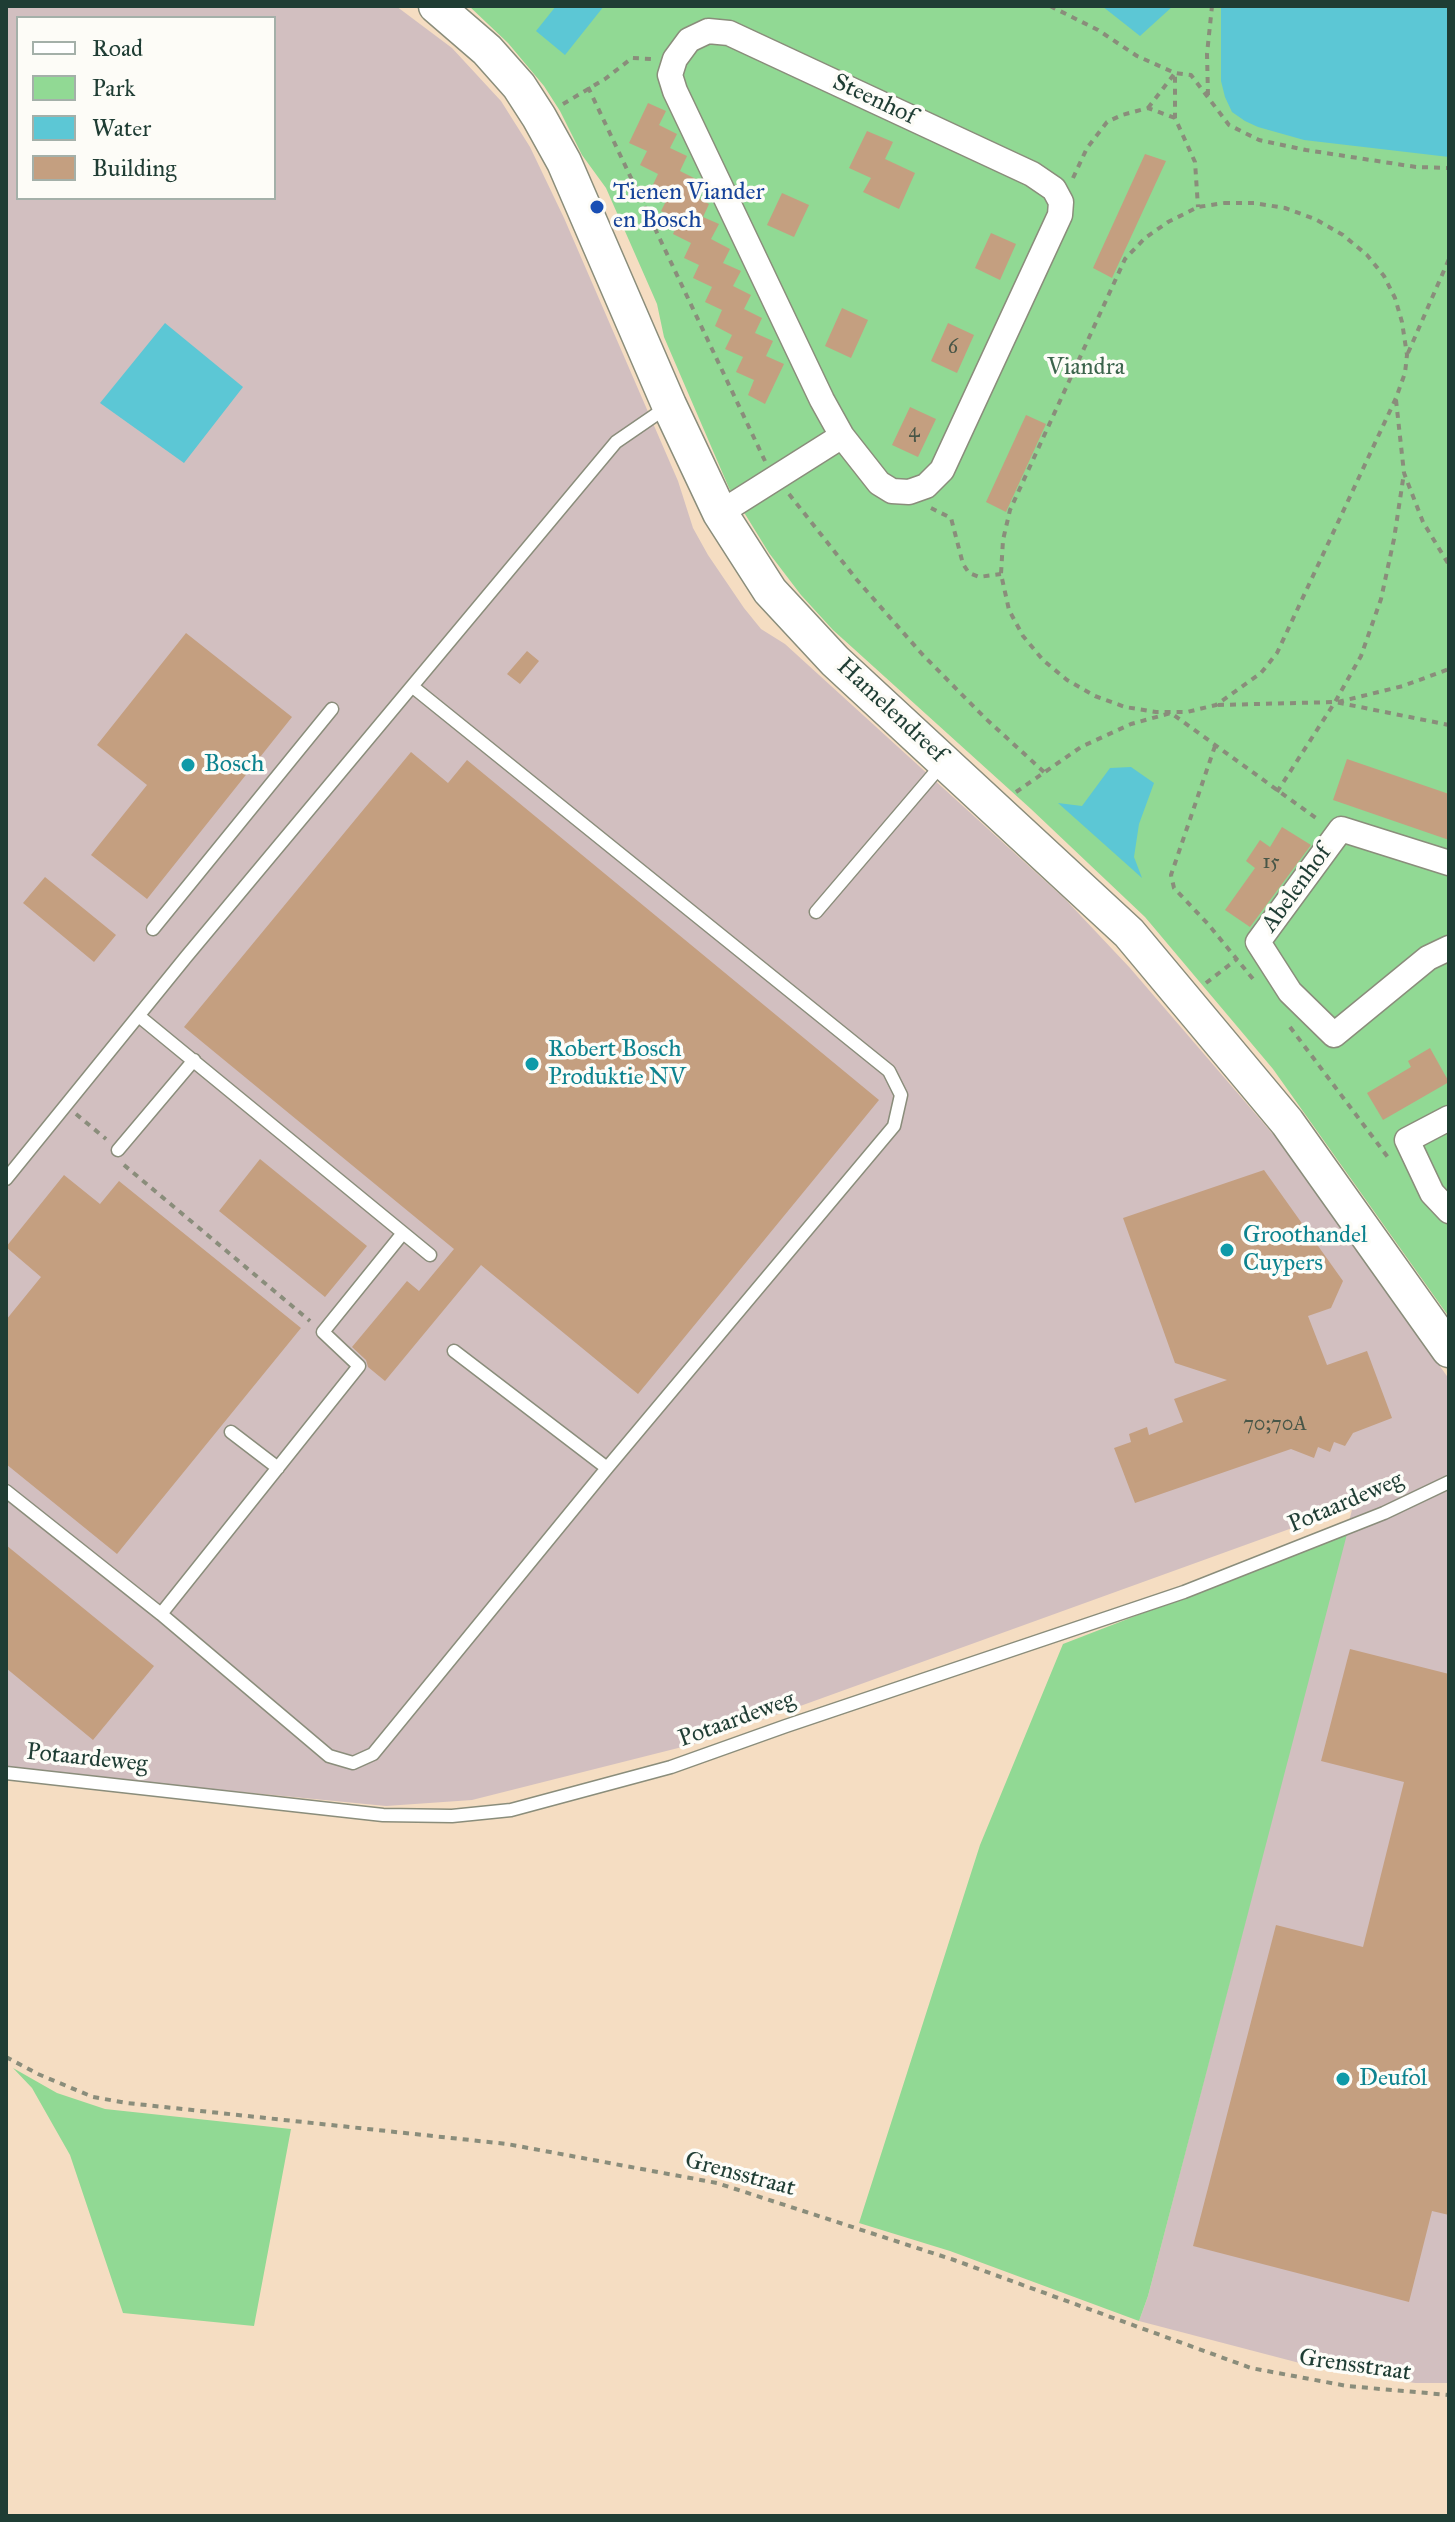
<!DOCTYPE html>
<style>
body{margin:0}
#map{position:relative;width:1455px;height:2522px;overflow:hidden;background:#f5ddc2;font-family:"IM FELL Great Primer",serif}
canvas{display:block}
.frame{position:absolute;inset:0;border:8px solid #1f3d34;pointer-events:none}
.legend{position:absolute;left:16px;top:16px;width:260px;height:184px;box-sizing:border-box;background:#fdfcf7;border:2px solid #a4b0a9;margin:0;padding:10px 14px;list-style:none;font-size:24px;color:#1f3d34}
.legend li{display:flex;align-items:center;gap:16px;height:40px}
.legend b{width:40px;border:2px solid #a4b0a9}
</style>
<div id="map">
<canvas width="1455" height="2522"></canvas>
<div class="frame"></div>
<ul class="legend">
<li><b style="height:10px;background:#fff"></b>Road</li>
<li><b style="height:22px;background:#91d994"></b>Park</li>
<li><b style="height:22px;background:#5cc7d5"></b>Water</li>
<li><b style="height:22px;background:#c49f80"></b>Building</li>
</ul>
</div>
<script>
const context = document.querySelector('canvas').getContext('2d');
context.lineJoin = 'round';
function paint(path, color) {
  context.fillStyle = color;
  context.fill(path, 'evenodd');
}
function shape(rows) {
  const path = new Path2D();
  for (const r of rows) {
    path.moveTo(r[0], r[1]);
    for (let i = 2; i < r.length; i += 2) path.lineTo(r[i], r[i + 1]);
  }
  return path;
}
function strokePath(path, color, width, dash) {
  context.strokeStyle = color;
  context.lineWidth = width;
  context.lineCap = dash ? 'butt' : 'round';
  context.setLineDash(dash || []);
  context.stroke(path);
}
function write(font, color, halo, rows, align = 'center') {
  context.font = font + ' "IM FELL Great Primer",serif';
  context.lineWidth = 7;
  context.setLineDash([]);
  context.textBaseline = 'middle';
  context.strokeStyle = halo;
  context.fillStyle = color;
  for (const [text, x, y, turn = 0] of rows) {
    context.save();
    context.translate(x, y);
    context.rotate((+turn || 0) * Math.PI / 180);
    context.textAlign = isNaN(turn) ? turn : align;
    if (halo) context.strokeText(text, 0, 0);
    context.fillText(text, 0, 0);
    context.restore();
  }
}
const industrial = shape([
 [6,6,396,6,452,48,501,101,530,147,564,218,678,481,693,528,708,555,744,608,761,629,785,644,1065,899,1130,968,1290,1154,1449,1379,1449,2383,1415,2383,1311,2366,1139,2321,1148,2296,1353,1506,698,1743,472,1800,386,1806,6,1769],
 [18,18,274,18,274,198,18,198]
]);
const green = shape([
 [469,6,1449,6,1449,1317,1273,1069,1145,917,1031,809,833,630,801,595,769,553,729,488,664,337,657,304,606,188,582,155,560,111,544,86,508,43],
 [1347,1534,1148,2296,1139,2321,950,2251,859,2223,980,1845,1063,1644],
 [13,2068,57,2093,105,2109,291,2129,254,2326,123,2313,70,2155,32,2088]
]);
const water = shape([
 [556,6,604,6,565,55,536,31],
 [1102,6,1173,6,1140,36],
 [1221,6,1449,6,1449,157,1304,140,1258,127,1245,121,1232,112,1225,97,1221,81],
 [165,323,243,387,184,463,100,403],
 [1131,767,1154,783,1139,824,1134,857,1142,878,1058,803,1082,806,1110,768]
]);
const building = shape([
 [648,103,666,111,659,125,677,134,670,148,687,156,680,171,698,180,692,195,709,204,703,217,719,224,711,239,730,249,723,263,741,271,733,286,751,295,744,309,762,318,755,333,773,341,766,356,784,364,765,404,748,395,754,380,736,372,743,357,725,349,732,335,715,326,722,310,705,302,712,287,693,278,699,265,684,258,691,243,673,234,679,220,661,211,668,197,651,189,658,174,640,165,647,151,629,143],
 [867,131,893,142,885,159,915,173,899,209,863,192,871,178,849,168],
 [1145,154,1166,161,1112,278,1093,268],
 [782,193,809,205,794,237,767,225],
 [991,233,1016,244,1000,280,975,268],
 [842,308,868,320,851,358,825,346],
 [948,323,974,335,957,373,931,361],
 [910,407,936,419,918,457,892,445],
 [1026,415,1046,424,1006,512,986,502],
 [186,633,292,717,147,899,91,855,147,785,97,745],
 [527,651,539,661,520,684,507,674],
 [411,752,448,783,467,760,879,1100,638,1394,481,1265,385,1381,368,1367,366,1360,352,1347,407,1281,419,1291,454,1249,184,1027],
 [1347,759,1449,794,1449,840,1333,800],
 [1282,827,1311,845,1250,927,1225,910,1255,868,1246,861,1260,840,1270,847],
 [45,877,116,935,94,962,23,903],
 [1430,1048,1449,1082,1383,1120,1367,1093,1411,1067,1408,1061],
 [260,1159,367,1246,325,1297,219,1211],
 [1264,1170,1343,1281,1331,1308,1308,1316,1327,1365,1367,1351,1392,1418,1353,1433,1345,1446,1334,1442,1330,1452,1318,1447,1314,1458,1291,1449,1135,1503,1114,1448,1131,1442,1129,1434,1147,1427,1149,1435,1183,1422,1174,1399,1227,1380,1175,1363,1123,1218],
 [64,1175,100,1204,119,1181,301,1328,117,1554,6,1464,6,1320,41,1277,6,1247],
 [6,1545,154,1666,93,1740,6,1668],
 [1350,1649,1449,1674,1449,2215,1432,2211,1409,2302,1193,2246,1276,1925,1363,1947,1404,1782,1321,1761]
]);
const path = shape([
 [1050,6,1098,30,1137,56,1175,73,1191,75,1229,125,1259,140,1306,150,1416,167,1449,168],
 [588,87,765,461],
 [1208,95,1207,54,1212,6],
 [563,104,605,79,632,58,652,59],
 [1148,108,1175,73,1175,118,1195,162,1198,207],
 [1073,178,1087,148,1107,122,1122,115,1148,108,1175,118],
 [1224,203,1254,203,1285,208,1315,219,1343,235,1367,255,1384,276,1395,298,1402,322,1407,355,1405,373,1396,398,1277,653,1261,673,1216,705,1187,712,1156,712,1125,707,1095,696,1067,680,1043,660,1023,636,1009,610,1001,574,1003,540,1010,510,1125,259,1145,238,1168,222,1198,207,1224,203],
 [1408,353,1449,259],
 [1396,400,1404,473,1423,522,1449,565],
 [789,494,857,580,922,654,984,717,1044,772],
 [931,508,951,518,963,564,969,573,979,577,1001,574],
 [1338,702,1403,686,1449,669],
 [1218,705,1335,702,1449,725],
 [1215,746,1171,875,1174,888,1208,924,1253,979],
 [1016,792,1081,747,1131,724,1171,713,1320,821],
 [1277,792,1335,702,1361,656,1381,599,1394,539,1404,473],
 [1206,983,1237,959],
 [1290,1027,1390,1160],
 [76,1114,106,1139],
 [124,1165,310,1321],
 [6,2057,38,2074,93,2097,127,2103,507,2144,717,2183,954,2260,1251,2368,1347,2386,1449,2395]
]);
const lane = shape([
 [816,912,944,762],
 [153,929,332,709],
 [140,1017,430,1255],
 [118,1150,194,1060],
 [6,1179,186,957,616,442,667,407],
 [454,1351,607,1468],
 [231,1432,278,1468],
 [6,1491,161,1614,329,1756,353,1763,373,1754,607,1468,894,1126,901,1095,889,1071,413,687],
 [161,1614,359,1366,323,1332,403,1233],
 [6,1773,383,1815,452,1816,511,1810,671,1767,786,1726,1184,1592,1384,1513,1449,1482]
]);
const street = shape([
 [708,31,729,33,1032,174,1054,189,1061,202,1060,215,942,470,926,486,909,492,892,491,879,483,842,436,822,400,675,91,670,75,675,59,689,40,708,31],
 [720,513,842,436],
 [1449,863,1341,829,1258,942,1290,992,1334,1035,1428,958,1449,948],
 [1449,1118,1407,1140,1432,1193,1449,1211]
]);
const secondary = shape([
 [436,6,487,50,519,86,539,117,564,162,669,405,720,513,770,591,835,661,1129,933,1287,1122,1449,1350]
]);
const markers = [
 [597,207,8,"#1a4fb4"],
 [188,765,8,"#0f9aa8"],
 [532,1064,8,"#0f9aa8"],
 [1227,1250,8,"#0f9aa8"],
 [1343,2079,8,"#0f9aa8"]
];
const numberNames = [
 ["6",953,348],
 ["4",914,432],
 ["15",1271,863],
 ["70;70A",1275,1425]
];
const streetNames = [
 ["Steenhof",874,100,25],
 ["Hamelendreef",891,711,43],
 ["Abelenhof",1297,889,-54],
 ["Potaardeweg",1346,1503,-23],
 ["Potaardeweg",737,1720,-20],
 ["Potaardeweg",87,1759,6],
 ["Grensstraat",740,2175,15],
 ["Grensstraat",1355,2366,8]
];
const transitNames = [
 ["Tienen Viander",613,193],
 ["en Bosch",613,221]
];
const parkNames = [
 ["Viandra",1086,368]
];
const cultureNames = [
 ["Bosch",204,765],
 ["Robert Bosch",548,1050],
 ["Produktie NV",548,1078],
 ["Groothandel",1243,1236],
 ["Cuypers",1243,1264],
 ["Deufol",1359,2079]
];
paint(industrial, '#d2bfc0');
paint(green, '#91d994');
paint(water, '#5cc7d5');
paint(building, '#c49f80');
strokePath(lane, '#8a8d7b', 15);
strokePath(street, '#8a8d7b', 27);
strokePath(secondary, '#8a8d7b', 37);
strokePath(path, '#8a8d7b', 4, [6, 6]);
strokePath(lane, '#fff', 12);
strokePath(street, '#fff', 24);
strokePath(secondary, '#fff', 34);
for (const [x, y, r, color] of markers) {
  const dot = new Path2D();
  dot.arc(x, y, r, 0, 2 * Math.PI);
  context.fillStyle = color;
  context.fill(dot);
  strokePath(dot, '#fdfcf7', 3);
}
write('20px', '#485647', null, numberNames);
write('24px', '#1f3d34', '#fdfcf7', streetNames);
write('24px', '#164399', '#fdfcf7', transitNames, 'left');
write('24px', '#3c644c', '#fdfcf7', parkNames);
write('24px', '#0d838f', '#fdfcf7', cultureNames, 'left');
</script>
